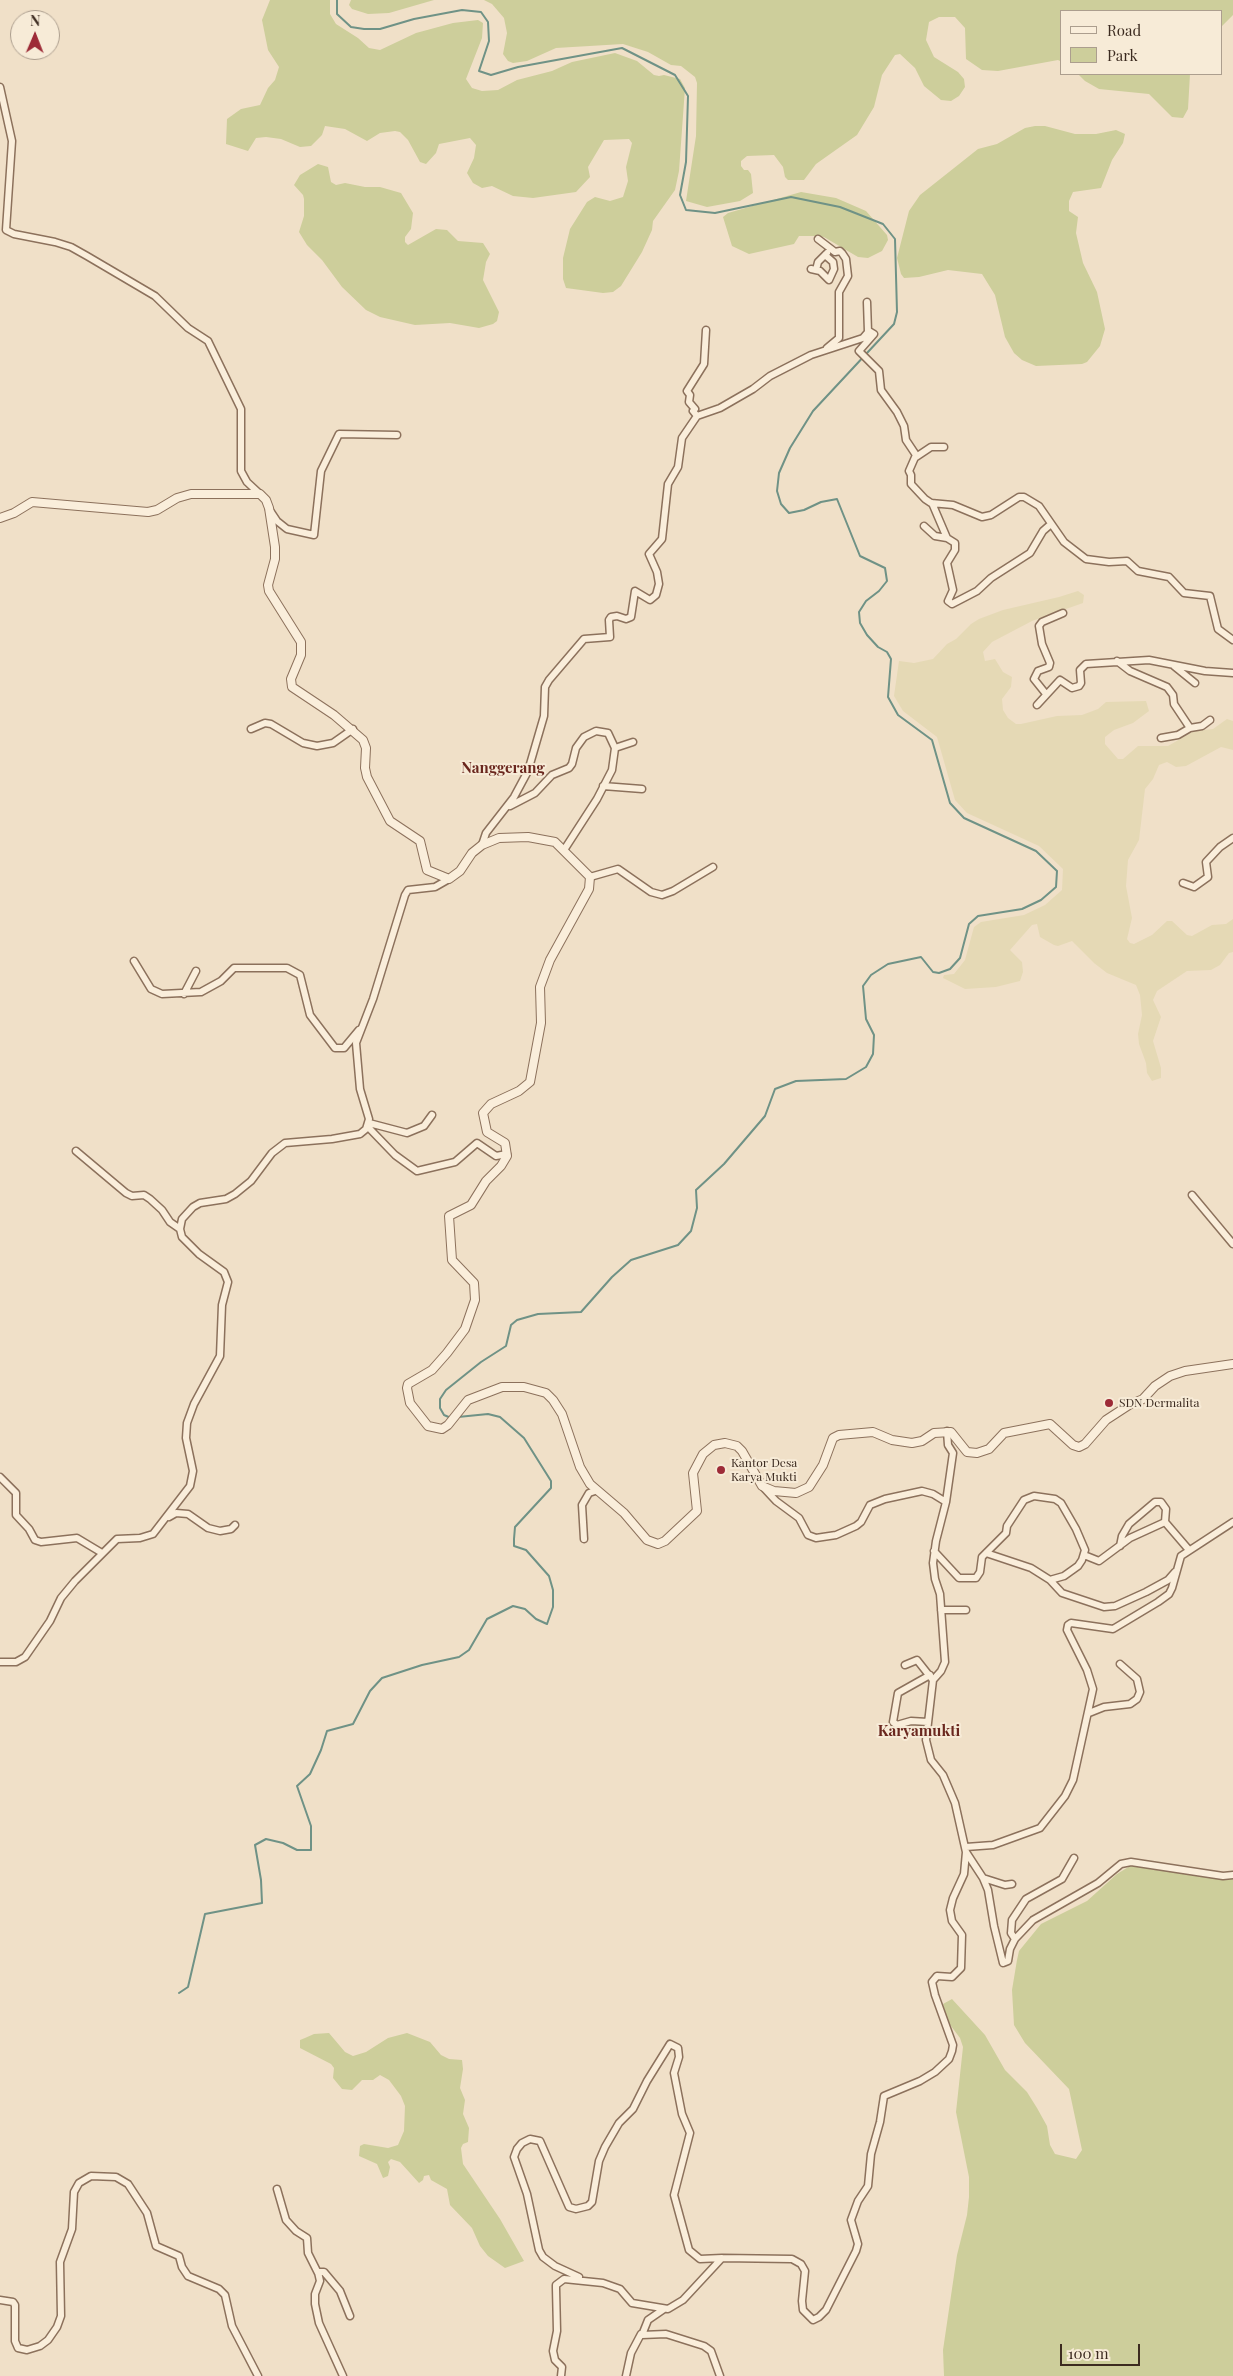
<!DOCTYPE html>
<style>
body{margin:0}
#map{position:relative;width:1233px;height:2376px;overflow:hidden;background:#f0e0c8;font-family:"Playfair Display",serif}
canvas{display:block}
.legend{position:absolute;left:1060px;top:10px;width:162px;height:65px;box-sizing:border-box;background:#f7ebd7;border:1px solid #ac9e8e;margin:0;padding:6px 9px;list-style:none;font-size:15px;color:#3c2b20}
.legend li{display:flex;align-items:center;gap:10px;height:25px}
.legend b{width:25px;border:1px solid #ac9e8e}
.north{position:absolute;left:10px;top:10px;width:50px;height:50px;box-sizing:border-box;background:#f7ebd7;border:1px solid #ac9e8e;border-radius:50%;rotate:1deg;font-size:14px;font-weight:700;line-height:20px;text-align:center;color:#3c2b20}
.north::after{content:'';display:block;margin:auto;width:18px;height:22px;background:#9d2b37;clip-path:polygon(50% 0,100% 100%,50% 72%,0 100%)}
.scale{position:absolute;left:1060px;top:2344px;width:80px;height:22px;box-sizing:border-box;border:2px solid #3c2b20;border-top:0;padding-left:6px;font-size:15px;line-height:18px;white-space:nowrap;color:#3c2b20;-webkit-text-stroke:4px #f7ebd7;paint-order:stroke}
</style>
<div id="map">
<canvas width="1233" height="2376"></canvas>
<ul class="legend">
<li><b style="height:6px;background:#faeedb"></b>Road</li>
<li><b style="height:14px;background:#cdce9b"></b>Park</li>
</ul>
<div class="north">N</div>
<div class="scale">100 m</div>
</div>
<script>
const context = document.querySelector('canvas').getContext('2d');
context.lineJoin = 'round';
function paint(path, color) {
  context.fillStyle = color;
  context.fill(path, 'evenodd');
}
function shape(rows) {
  const path = new Path2D();
  for (const r of rows) {
    path.moveTo(r[0], r[1]);
    for (let i = 2; i < r.length; i += 2) path.lineTo(r[i], r[i + 1]);
  }
  return path;
}
function strokePath(path, color, width, dash) {
  context.strokeStyle = color;
  context.lineWidth = width;
  context.lineCap = dash ? 'butt' : 'round';
  context.setLineDash(dash || []);
  context.stroke(path);
}
function write(font, color, halo, rows, align = 'center') {
  context.font = font + ' "Playfair Display",serif';
  context.lineWidth = 4;
  context.setLineDash([]);
  context.textBaseline = 'middle';
  context.strokeStyle = halo;
  context.fillStyle = color;
  for (const [text, x, y, turn = 0] of rows) {
    context.save();
    context.translate(x, y);
    context.rotate((+turn || 0) * Math.PI / 180);
    context.textAlign = isNaN(turn) ? turn : align;
    if (halo) context.strokeText(text, 0, 0);
    context.fillText(text, 0, 0);
    context.restore();
  }
}
const farmland = shape([
 [1078,591,1084,595,1083,603,1032,621,992,642,983,652,985,661,995,659,1003,672,1012,677,1011,687,1002,699,1003,710,1008,718,1016,724,1021,724,1057,716,1082,715,1098,709,1106,702,1146,701,1149,711,1133,723,1114,730,1105,737,1105,744,1118,759,1123,759,1138,746,1168,746,1194,731,1213,729,1227,719,1233,721,1233,750,1221,747,1186,766,1176,767,1167,762,1159,765,1153,779,1145,789,1139,840,1128,860,1126,886,1132,918,1127,939,1130,943,1134,944,1152,935,1167,921,1172,921,1187,935,1192,936,1212,925,1226,924,1233,919,1233,952,1229,953,1220,965,1211,970,1187,971,1157,991,1153,1000,1161,1017,1153,1041,1161,1068,1161,1078,1152,1081,1147,1073,1146,1063,1139,1044,1138,1034,1142,1015,1140,995,1136,985,1107,973,1094,963,1072,941,1058,946,1054,945,1040,937,1037,924,1032,925,1010,950,1022,962,1023,972,1020,981,996,987,965,989,943,978,944,975,954,974,965,960,974,927,981,922,1024,915,1045,905,1062,890,1063,869,1039,846,967,813,955,800,937,737,903,711,894,696,899,661,914,663,933,659,947,644,956,639,971,624,979,619,1003,610,1059,597]
]);
const green = shape([
 [270,0,330,0,330,14,336,24,358,38,369,48,380,50,416,33,453,23,478,20,483,23,482,38,466,79,472,88,482,91,498,90,517,80,552,71,572,62,615,53,637,61,654,75,659,76,664,75,680,79,685,88,679,171,675,190,653,221,652,230,642,252,621,286,613,292,603,293,566,288,563,279,563,258,570,229,587,202,595,197,610,201,623,197,628,181,626,167,632,143,629,139,604,140,588,167,590,177,576,192,533,198,513,196,492,186,482,188,473,183,467,173,474,158,476,145,470,138,439,144,436,153,426,164,420,162,408,140,400,132,395,131,380,133,367,141,345,129,325,126,322,135,311,146,300,147,281,139,266,137,256,138,248,151,226,144,227,119,241,109,260,105,268,88,275,80,279,67,268,50,262,20],
 [351,0,434,0,389,13,368,14,352,9,349,5],
 [484,0,1233,0,1233,15,1222,26,1222,11,1062,11,1062,62,1058,60,998,71,982,70,966,59,965,28,955,17,939,17,929,22,926,40,934,57,958,72,964,79,965,87,959,96,951,101,941,100,924,86,915,68,900,54,895,55,882,75,874,107,857,135,816,164,804,180,788,180,785,177,783,167,774,155,747,156,741,161,741,166,744,170,748,170,751,174,753,193,740,201,707,207,686,201,696,136,697,83,695,77,681,66,671,65,648,52,623,44,556,48,527,61,513,63,508,61,503,54,507,33,504,18,492,4],
 [1078,74,1190,74,1188,109,1183,118,1172,117,1149,94,1099,89,1085,81],
 [1035,126,1045,126,1075,134,1096,134,1116,130,1125,134,1123,143,1112,160,1101,188,1073,192,1069,201,1069,211,1078,217,1076,233,1083,263,1097,292,1105,329,1100,346,1087,362,1082,364,1036,366,1022,360,1014,353,1005,337,995,295,982,274,948,270,919,277,904,278,901,274,897,258,909,211,920,195,978,149,997,144,1025,128],
 [318,164,328,167,331,182,336,185,345,183,365,187,380,187,401,193,413,213,411,229,405,237,405,242,408,245,436,229,447,230,458,241,483,243,490,254,486,262,483,280,499,312,497,321,493,324,479,328,450,323,415,325,380,317,366,310,342,287,322,260,307,245,299,232,304,216,304,199,303,195,294,185,300,175],
 [801,192,836,198,866,211,887,235,888,240,882,251,868,258,858,257,824,237,816,236,799,236,794,244,749,254,732,246,723,217,728,213],
 [1140,1865,1149,1869,1182,1873,1233,1875,1233,2376,944,2376,943,2350,957,2255,967,2215,969,2197,969,2177,956,2112,963,2047,960,2038,948,2022,943,2004,952,1999,985,2035,1005,2070,1027,2092,1037,2108,1047,2126,1050,2145,1055,2154,1076,2159,1082,2150,1069,2089,1025,2043,1014,2025,1012,1990,1017,1960,1019,1951,1041,1924,1087,1901,1117,1874,1130,1866],
 [329,2033,345,2052,353,2056,366,2052,388,2038,407,2033,430,2042,441,2055,449,2059,462,2060,463,2069,460,2088,465,2100,463,2114,469,2128,468,2142,463,2144,461,2148,463,2164,500,2219,524,2261,505,2268,488,2256,480,2246,472,2228,450,2205,447,2189,431,2180,429,2175,424,2176,423,2180,419,2183,400,2162,391,2159,388,2162,390,2167,388,2176,383,2178,377,2164,359,2156,360,2146,364,2144,388,2148,398,2145,404,2131,405,2106,401,2096,389,2080,380,2075,373,2080,362,2080,352,2090,342,2089,333,2078,334,2068,331,2064,300,2048,300,2040,305,2038,314,2034]
]);
const stream = shape([
 [337,0,337,14,351,27,364,29,380,29,414,19,462,10,481,12,488,22,489,41,479,71,491,75,518,67,622,48,675,75,688,96,686,162,680,195,686,210,715,213,791,197,840,207,883,224,895,239,897,312,894,324,813,411,790,448,779,473,777,491,781,504,789,513,804,510,821,502,837,499,860,556,885,568,887,581,879,591,866,601,859,612,860,623,867,635,878,647,887,652,891,659,888,697,898,715,932,740,950,803,964,818,1036,851,1057,871,1056,887,1041,900,1022,909,978,916,969,924,960,958,950,969,939,973,933,972,921,957,888,964,871,975,863,986,866,1019,874,1035,873,1054,866,1067,846,1079,796,1081,775,1089,765,1116,724,1164,696,1190,697,1208,691,1231,678,1245,631,1260,612,1277,581,1312,538,1314,517,1320,511,1325,506,1346,481,1362,446,1390,440,1399,440,1408,444,1415,451,1418],
 [179,1993,188,1987,205,1914,262,1903,261,1880,255,1845,266,1839,283,1843,297,1850,311,1850,311,1826,297,1786,310,1774,321,1750,327,1731,353,1724,370,1691,382,1678,422,1665,459,1657,469,1650,487,1619,513,1606,525,1609,536,1619,547,1624,553,1607,553,1590,549,1576,526,1550,514,1546,514,1539,515,1527,551,1488,551,1481,524,1438,500,1417,488,1414,458,1417]
]);
const minor = shape([
 [0,87,12,141,6,230,14,234,55,242,71,247,87,256,155,296,188,328,208,341,241,409,241,471,247,482,261,495],
 [818,239,835,252,840,251,842,253,846,259,848,276,839,292,839,338,827,348],
 [811,269,820,271,829,280,834,269,833,262,825,255],
 [816,270,818,262,827,253],
 [867,302,868,332],
 [697,416,693,411,695,409,689,402,690,395,687,391,704,364,706,330],
 [916,457,931,447,944,447],
 [932,503,947,538],
 [269,509,277,521,287,529,314,535,321,471,339,434,397,435],
 [924,526,935,536,947,538,955,543,955,550,947,563,953,590,948,601,952,604,977,591,991,578,1030,553,1043,531,1051,524],
 [1117,661,1130,671,1167,687,1173,695,1174,704,1190,728,1202,726,1210,720],
 [1174,666,1195,683],
 [1046,694,1034,679,1038,671,1049,667,1050,663,1042,644,1039,626,1042,622,1063,613],
 [1037,705,1060,680,1072,688,1079,686,1081,683,1080,670,1086,664,1149,660,1205,671,1233,673],
 [251,729,265,723,271,724,303,743,317,746,333,743,353,729],
 [1161,738,1178,735,1190,728],
 [615,748,633,742],
 [603,786,642,789],
 [510,806,535,793,552,775,569,768,572,764,576,748,584,737,596,731,608,733,615,748,612,770,597,799,564,850],
 [482,845,486,833,514,797,528,771,544,716,545,687,549,680,584,639,610,637,609,620,611,617,617,616,626,619,631,617,635,591,650,600,656,595,659,584,657,572,649,554,662,539,668,484,678,467,682,438,697,416,720,408,753,389,770,376,811,355,863,338,869,331,874,334,859,351,879,371,881,390,897,412,904,426,906,440,916,455,909,471,911,475,911,484,925,499,931,503,953,505,982,517,991,515,1019,497,1024,497,1039,506,1064,542,1086,559,1109,562,1127,561,1138,571,1169,577,1184,593,1210,596,1218,629,1233,640],
 [590,877,618,869,651,892,662,895,673,891,713,867],
 [1183,883,1194,887,1208,877,1206,862,1220,847,1233,838],
 [134,961,151,989,162,994,201,992,221,981,234,968,287,968,300,975,310,1015,335,1048,344,1048,359,1030],
 [184,994,196,971],
 [369,1123,407,1133,424,1126,432,1115],
 [368,1127,395,1155,417,1171,455,1162,477,1143,496,1156,507,1154],
 [76,1151,126,1193,132,1196,144,1195,150,1199,162,1210,170,1222,180,1229],
 [1192,1195,1233,1244],
 [0,1477,16,1493,16,1515,29,1529,35,1540,41,1542,77,1538,102,1553],
 [946,1502,953,1453,948,1445,947,1431],
 [169,1517,176,1513,188,1514,208,1528,220,1531,231,1529,235,1525],
 [584,1539,582,1505,589,1493,595,1491],
 [1120,1546,1122,1536,1129,1524,1155,1502,1161,1502,1166,1509,1165,1522],
 [934,1551,959,1578,976,1578,980,1572,982,1557,1006,1533,1007,1526,1024,1500,1034,1496,1055,1499,1061,1503,1076,1529,1085,1550,1082,1560,1078,1566,1064,1576,1050,1580],
 [986,1553,1031,1568,1050,1580,1062,1593,1104,1607,1115,1606,1146,1592,1168,1580,1175,1572],
 [1084,1555,1099,1561,1130,1538,1165,1522,1189,1550],
 [941,1610,966,1610],
 [0,1662,16,1662,25,1657,50,1621,61,1598,75,1581,117,1539,140,1538,153,1534,190,1486,193,1471,186,1438,187,1423,194,1404,220,1356,222,1305,228,1282,224,1272,199,1254,182,1237,180,1229,182,1219,193,1207,200,1203,226,1199,235,1194,251,1181,272,1153,285,1143,332,1139,360,1134,366,1129,369,1119,360,1089,356,1043,373,999,405,895,408,890,435,887,449,879],
 [905,1665,917,1660,932,1679],
 [1089,1713,1104,1707,1130,1704,1137,1699,1140,1692,1137,1679,1120,1664],
 [928,1722,911,1721,897,1725,893,1722,898,1693,930,1675],
 [966,1847,993,1845,1040,1828,1065,1796,1073,1780,1093,1689,1087,1670,1067,1630,1068,1625,1071,1623,1113,1629,1158,1602,1169,1594,1172,1588,1181,1556,1233,1522],
 [966,1852,983,1878,988,1890,994,1926,1003,1963,1008,1961,1010,1949,1015,1939,1033,1920,1098,1883,1121,1864,1131,1862,1223,1876,1233,1875],
 [983,1878,1005,1885,1012,1884],
 [1015,1939,1011,1933,1012,1920,1026,1899,1062,1879,1074,1858],
 [277,2189,286,2220,296,2231,307,2238,308,2253,318,2273],
 [579,2277,555,2266,543,2257,539,2250,527,2194,514,2157,517,2149,522,2143,530,2139,540,2141,569,2207,576,2209,588,2206,592,2202,599,2161,605,2147,619,2123,633,2109,647,2081,670,2044,678,2048,679,2057,674,2073,682,2114,690,2133,674,2195,689,2250,700,2259,722,2258],
 [0,2300,13,2302,15,2305,15,2341,18,2348,27,2350,40,2346,48,2340,57,2327,61,2316,60,2262,72,2229,74,2192,79,2183,91,2176,116,2177,128,2184,147,2213,156,2246,179,2256,182,2267,188,2276,219,2289,225,2295,232,2326,258,2376],
 [664,2309,648,2320,642,2335,666,2334,704,2346,711,2351,720,2376],
 [343,2376,319,2323,315,2304,315,2294,320,2281,318,2272,324,2272,340,2291,350,2316],
 [561,2376,562,2367,555,2360,553,2351,557,2331,556,2288,556,2285,564,2279,603,2283,620,2289,632,2303,668,2309,683,2300,722,2258,792,2259,801,2264,805,2271,802,2301,803,2310,813,2320,819,2317,826,2310,856,2251,858,2244,851,2220,858,2201,868,2186,871,2154,880,2122,884,2096,920,2081,935,2072,949,2059,952,2051,953,2045,935,1995,932,1982,937,1976,952,1977,961,1968,962,1935,952,1921,950,1910,953,1898,964,1874,966,1852,955,1803,943,1775,931,1760,926,1740,933,1680,941,1671,945,1662,940,1594,935,1579,933,1563,936,1541,946,1502,933,1494,922,1491,885,1499,870,1505,861,1522,856,1526,836,1535,816,1538,808,1535,799,1518,776,1501,763,1487],
 [626,2376,631,2353,641,2334]
]);
const tertiary = shape([
 [0,518,14,513,32,502,148,512,157,510,177,498,191,494,260,494,266,500,269,508,275,547,275,559,268,585,269,591,301,642,301,655,291,679,292,687,334,715,363,740,366,748,365,768,367,777,390,821,420,841,427,870,449,879,460,871,472,853,482,845,499,838,528,837,555,842,590,877,589,889,550,960,540,987,541,1023,530,1082,519,1091,491,1104,483,1113,487,1132,505,1143,507,1156,501,1166,486,1181,471,1205,449,1216,452,1260,474,1283,475,1300,465,1329,447,1353,432,1370,408,1384,407,1388,410,1403,428,1426,442,1429,448,1425,468,1400,502,1387,524,1387,546,1393,553,1400,562,1414,580,1467,590,1484,624,1513,647,1540,658,1544,665,1541,697,1511,693,1473,703,1454,714,1445,725,1443,737,1446,742,1451,762,1486,774,1491,796,1493,809,1487,823,1465,833,1438,839,1435,873,1432,892,1440,912,1443,922,1441,934,1433,951,1432,967,1452,977,1453,989,1449,1004,1433,1050,1424,1073,1445,1079,1447,1085,1444,1106,1420,1129,1405,1143,1399,1155,1386,1170,1376,1185,1371,1233,1364]
]);
const markers = [
 [1109,1403,5,"#9d2b37"],
 [721,1470,5,"#9d2b37"]
];
const poiNames = [
 ["SDN Dermalita",1119,1403],
 ["Kantor Desa",731,1463],
 ["Karya Mukti",731,1477]
];
const quarterNames = [
 ["Nanggerang",503,768],
 ["Karyamukti",919,1731]
];
paint(farmland, '#e5d9b5');
paint(green, '#cdce9b');
strokePath(stream, '#6f9286', 2);
strokePath(minor, '#8c715c', 9);
strokePath(tertiary, '#8c715c', 10);
strokePath(minor, '#faeedb', 6);
strokePath(tertiary, '#faeedb', 8);
for (const [x, y, r, color] of markers) {
  const dot = new Path2D();
  dot.arc(x, y, r, 0, 2 * Math.PI);
  context.fillStyle = color;
  context.fill(dot);
  strokePath(dot, '#f7ebd7', 2);
}
write('12px', '#3c2b20', '#f7ebd7', poiNames, 'left');
write('bold 15px', '#6a271e', '#f7ebd7', quarterNames);
</script>
